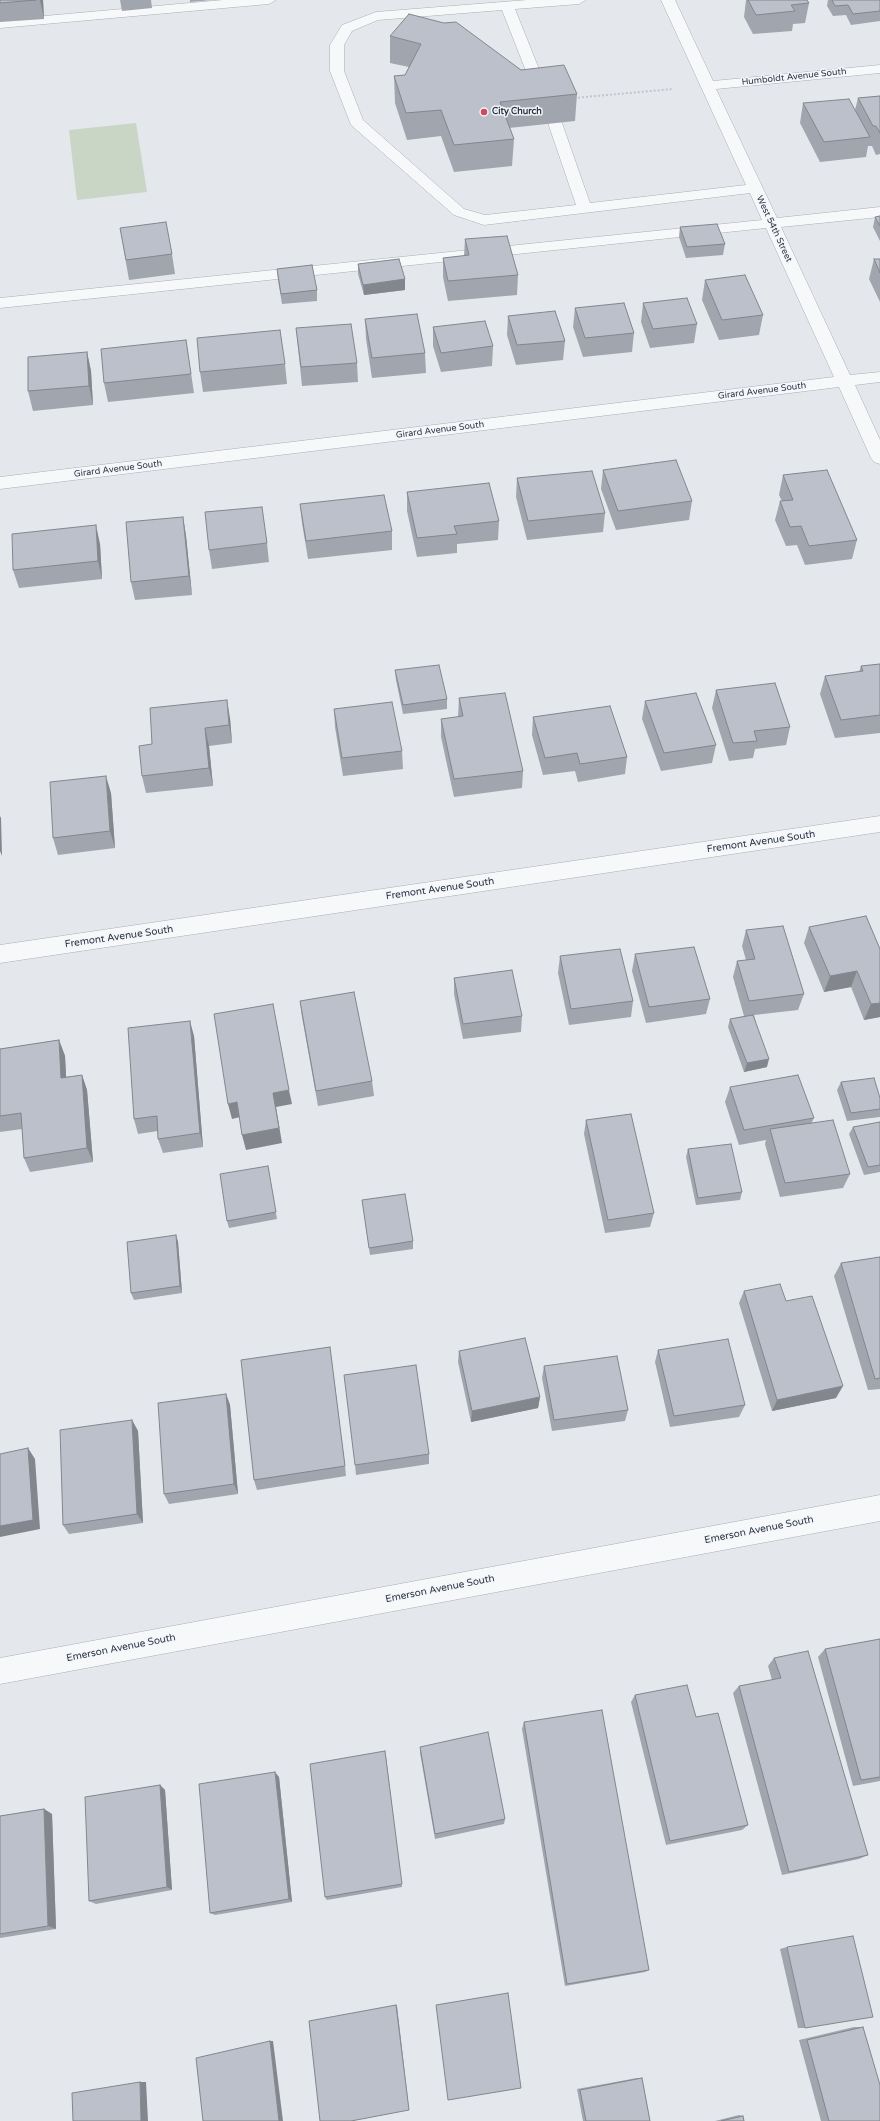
<!DOCTYPE html>
<style>
body{margin:0}
canvas{display:block;background:#e4e7ec}
</style>
<canvas width="880" height="2121"></canvas>
<script>
const context = document.querySelector('canvas').getContext('2d');
context.lineJoin = 'round';
function paint(path, color) {
  context.fillStyle = color;
  context.fill(path, 'evenodd');
}
function shape(rows) {
  const path = new Path2D();
  for (const r of rows) {
    path.moveTo(r[0], r[1]);
    for (let i = 2; i < r.length; i += 2) path.lineTo(r[i], r[i + 1]);
  }
  return path;
}
function strokePath(path, color, width, dash) {
  context.strokeStyle = color;
  context.lineWidth = width;
  context.lineCap = dash ? 'butt' : 'round';
  context.setLineDash(dash || []);
  context.stroke(path);
}
function write(font, color, halo, rows, align = 'center') {
  context.font = font + ' "Varela Round",sans-serif';
  context.lineWidth = 3;
  context.setLineDash([]);
  context.textBaseline = 'middle';
  context.strokeStyle = halo;
  context.fillStyle = color;
  for (const [text, x, y, turn = 0] of rows) {
    context.save();
    context.translate(x, y);
    context.rotate((+turn || 0) * Math.PI / 180);
    context.textAlign = isNaN(turn) ? turn : align;
    if (halo) context.strokeText(text, 0, 0);
    context.fillText(text, 0, 0);
    context.restore();
  }
}
const green = shape([
 [136,123,147,192,77,200,69,130]
]);
const path = shape([
 [574,98,673,89]
]);
const minor = shape([
 [223,0,276,0,269,4,0,28,0,20,223,0],
 [527,0,586,0,579,4,515,9,549,94,547,97,542,98,537,97,535,94,502,10,378,20,352,31,344,45,344,71,363,120,464,209,485,215,576,205,548,123,550,120,555,119,560,120,562,123,590,203,746,185,661,0,675,0,713,81,880,65,880,73,716,89,777,218,880,207,880,217,781,227,850,375,880,372,880,382,855,385,880,440,880,464,874,462,871,458,839,387,0,489,0,477,834,377,766,228,0,308,0,298,762,220,750,193,484,225,454,215,351,125,330,71,330,45,342,25,376,12,527,0],
 [880,816,880,832,0,963,0,945,880,816],
 [880,1495,880,1521,0,1684,0,1658,880,1495]
]);
const wall = shape([
 [0,0,43,0,44,19,0,22],
 [120,0,151,0,152,8,122,11],
 [190,0,212,0,190,2],
 [746,0,807,0,809,3,805,23,793,24,792,31,753,34,744,17],
 [828,0,880,0,880,21,851,25,846,15,833,16,827,6],
 [390,36,521,70,577,94,575,121,509,128,514,139,512,166,454,172,441,136,407,140,395,103,394,76,405,75,409,67,390,63],
 [880,96,880,154,876,155,872,146,868,146,866,157,820,162,800,123,803,103,855,110,858,98],
 [875,217,880,226,880,241,873,227],
 [680,227,725,244,723,255,686,258,679,237],
 [120,228,172,254,175,274,129,280],
 [465,239,518,275,517,295,448,301,443,277,443,258,464,256],
 [874,259,880,259,880,302,869,279],
 [358,264,405,279,405,290,364,295,358,274],
 [277,269,317,290,317,301,282,304,278,280],
 [705,280,763,315,759,335,719,340,702,300],
 [643,303,697,324,694,343,650,348,641,322],
 [575,308,634,333,632,352,583,357,573,327],
 [508,316,565,341,563,360,516,365,507,335],
 [365,319,425,353,426,373,372,378,366,339],
 [433,327,493,346,492,366,441,372,433,346],
 [296,328,357,363,358,382,302,386],
 [186,340,194,393,108,402,104,383],
 [87,352,91,371,93,405,33,411,28,391],
 [285,364,287,384,203,392,200,372],
 [603,470,692,501,689,520,616,530,601,489],
 [783,475,857,540,852,559,805,565,797,545,786,546,775,520,780,501,782,501,779,495],
 [517,478,605,513,603,532,527,540,516,497],
 [407,492,499,521,498,540,457,544,457,553,417,557,407,511],
 [300,504,392,531,392,550,308,559,302,523],
 [183,517,186,536,192,595,135,600,131,582],
 [267,543,269,562,212,569,209,550],
 [100,544,102,579,19,588,13,570],
 [880,664,880,733,835,738,820,694,825,676,859,672,861,666],
 [395,670,447,699,447,709,403,714,396,680],
 [716,690,790,727,786,745,755,749,753,758,729,761,712,708],
 [459,698,523,771,522,788,454,797,441,737,441,719,458,717],
 [645,701,716,745,712,763,661,771,642,719],
 [334,709,402,751,403,769,343,776,335,727],
 [533,717,627,757,625,774,578,782,575,771,543,775,532,735],
 [230,718,232,743,209,746,213,786,146,793,142,776,152,744],
 [111,793,115,848,58,855,53,838],
 [809,927,880,949,880,1017,864,1020,851,987,824,992,804,943],
 [746,930,804,994,798,1010,754,1015,767,1067,744,1072,728,1027,730,1019,744,1016,733,977,737,961,746,960,742,946],
 [635,954,710,999,706,1014,646,1023,632,971],
 [560,956,633,1001,631,1017,569,1025,558,973],
 [454,978,522,1016,521,1032,463,1039,454,994],
 [300,1001,372,1081,374,1096,318,1106,302,1017],
 [194,1036,203,1147,163,1153,158,1139,158,1131,138,1134,134,1119],
 [59,1040,65,1056,66,1077,82,1075,87,1090,93,1162,30,1172,24,1158,22,1129,0,1132,0,1049],
 [841,1082,880,1098,880,1117,847,1121,837,1090],
 [730,1087,814,1118,811,1124,850,1174,843,1188,780,1197,765,1144,766,1140,739,1145,725,1102],
 [586,1120,654,1213,650,1227,605,1233,584,1134],
 [880,1122,880,1172,864,1175,849,1134,853,1127],
 [688,1149,742,1192,740,1200,696,1205,686,1157],
 [268,1166,277,1219,229,1228,227,1221],
 [362,1200,413,1241,413,1249,370,1255],
 [176,1235,178,1242,182,1293,134,1300,131,1293],
 [880,1257,880,1389,868,1390,834,1276,841,1263],
 [744,1291,786,1301,836,1398,772,1411,739,1303],
 [658,1350,745,1405,739,1417,670,1427,655,1362],
 [459,1351,540,1397,538,1408,471,1422,458,1362],
 [331,1359,346,1476,257,1490,254,1480],
 [544,1366,628,1410,625,1421,552,1431,542,1378],
 [226,1394,230,1405,238,1494,169,1504,164,1494],
 [132,1420,138,1431,143,1523,69,1534,63,1525],
 [429,1454,429,1464,356,1475,355,1465],
 [880,1639,880,1781,853,1786,818,1657,825,1649],
 [774,1658,868,1855,859,1859,782,1875,733,1693,739,1686,772,1680,768,1666],
 [635,1695,696,1717,748,1825,742,1830,666,1845,631,1702],
 [524,1722,649,1970,645,1972,565,1986,522,1729],
 [420,1747,505,1819,504,1824,435,1839,420,1753],
 [386,1757,402,1887,327,1900,325,1897],
 [279,1777,292,1902,215,1915,210,1913],
 [160,1785,165,1790,172,1890,96,1904,89,1901],
 [44,1809,52,1814,56,1929,0,1938,0,1816],
 [787,1947,805,2028,798,2028,780,1949],
 [854,2027,863,2027,880,2121,821,2121,799,2040],
 [637,2078,642,2078,650,2121,583,2121,577,2089],
 [739,2115,743,2116,744,2121,715,2121]
]);
const shadedWall = shape([
 [40,0,43,0,44,19],
 [405,279,405,290,364,295,363,285],
 [87,352,91,371,93,405,89,386],
 [183,517,186,536,192,595,189,576],
 [96,525,100,544,102,579,98,561],
 [227,700,230,718,232,743,229,725],
 [205,728,209,746,213,786,209,768],
 [106,776,111,793,115,848,110,831],
 [0,816,1,818,2,856,0,851],
 [857,971,851,987,824,992,830,976],
 [880,1003,880,1017,864,1020,871,1004],
 [190,1021,194,1036,203,1147,200,1133],
 [59,1040,65,1056,67,1093,61,1078],
 [769,1059,767,1067,744,1072,747,1063],
 [82,1075,87,1090,93,1162,87,1148],
 [289,1090,292,1104,276,1107,282,1143,246,1150,242,1135,273,1093],
 [237,1102,240,1117,232,1119,228,1104],
 [176,1235,178,1242,182,1293,180,1286],
 [330,1347,331,1359,346,1476,345,1466],
 [843,1386,836,1398,772,1411,777,1400],
 [226,1394,230,1405,238,1494,234,1484],
 [540,1397,538,1408,471,1422,472,1411],
 [132,1420,138,1431,143,1523,137,1514],
 [28,1448,35,1459,40,1529,0,1537,0,1526],
 [275,1772,279,1777,292,1902,289,1899],
 [160,1785,165,1790,172,1890,167,1887],
 [44,1809,52,1814,56,1929,48,1926],
 [396,2005,397,2006,409,2109,409,2110],
 [270,2041,273,2041,283,2121,279,2121],
 [140,2082,146,2082,148,2121,141,2121]
]);
const building = shape([
 [0,0,36,0,0,3,0,0],
 [748,0,807,0,809,3,791,5,795,11,756,15,748,0],
 [832,0,880,0,880,11,853,14,848,5,835,6,832,0],
 [409,14,444,23,456,22,521,70,564,65,577,94,500,102,514,139,454,145,441,110,406,113,394,76,405,75,421,44,390,36,409,14],
 [880,96,880,133,876,126,873,126,858,98,880,96],
 [849,99,870,137,824,142,803,103,849,99],
 [880,216,880,226,875,217,880,216],
 [166,222,172,254,126,260,120,228,166,222],
 [717,224,725,244,687,247,680,227,717,224],
 [507,236,518,275,448,281,443,258,469,255,465,239,507,236],
 [399,259,405,279,363,285,358,264,399,259],
 [874,259,880,259,880,273,874,259],
 [312,265,317,290,281,294,277,269,312,265],
 [745,275,763,315,722,320,705,280,745,275],
 [687,298,697,324,653,329,643,303,687,298],
 [624,303,634,333,585,338,575,308,624,303],
 [555,311,565,341,517,345,508,316,555,311],
 [417,314,425,353,372,358,365,319,417,314],
 [485,321,493,346,441,353,433,327,485,321],
 [351,324,357,363,301,367,296,328,351,324],
 [280,330,285,364,200,372,197,338,280,330],
 [186,340,191,374,104,383,101,349,186,340],
 [87,352,89,386,28,391,28,357,87,352],
 [676,460,692,501,618,511,603,470,676,460],
 [827,470,857,540,809,546,801,526,790,527,780,501,793,500,783,475,827,470],
 [592,471,605,513,528,521,517,478,592,471],
 [489,483,499,521,454,526,457,534,417,538,407,492,489,483],
 [384,495,392,531,306,541,300,504,384,495],
 [262,507,267,543,209,550,205,512,262,507],
 [183,517,189,576,131,582,126,522,183,517],
 [96,525,98,561,13,570,12,534,96,525],
 [880,664,880,715,841,720,825,676,863,671,861,666,880,664],
 [439,665,447,699,403,705,395,670,439,665],
 [775,683,790,727,754,731,757,741,733,743,716,690,775,683],
 [505,693,523,771,454,779,441,719,463,716,459,698,505,693],
 [696,693,716,745,664,753,645,701,696,693],
 [227,700,229,725,205,728,209,768,142,776,139,746,152,744,150,708,227,700],
 [392,702,402,751,342,758,334,709,392,702],
 [610,706,627,757,580,764,577,753,545,758,533,717,610,706],
 [106,776,110,831,53,838,50,782,106,776],
 [866,916,880,949,880,1003,871,1004,857,971,830,976,809,927,866,916],
 [783,926,804,994,749,1001,737,961,755,959,746,930,783,926],
 [694,947,710,999,649,1007,635,954,694,947],
 [620,949,633,1001,571,1009,560,956,620,949],
 [512,970,522,1016,463,1024,454,978,512,970],
 [354,992,372,1081,316,1091,300,1001,354,992],
 [273,1004,289,1090,273,1093,279,1128,242,1135,237,1102,228,1104,214,1014,273,1004],
 [753,1015,769,1059,747,1063,730,1019,753,1015],
 [190,1021,200,1133,158,1139,157,1116,134,1119,128,1028,190,1021],
 [59,1040,61,1078,82,1075,87,1148,24,1158,21,1113,0,1116,0,1049,59,1040],
 [798,1075,814,1118,744,1130,730,1087,798,1075],
 [874,1078,880,1098,880,1109,851,1113,841,1082,874,1078],
 [631,1114,654,1213,608,1220,586,1120,631,1114],
 [833,1120,850,1174,785,1183,770,1129,833,1120],
 [880,1122,880,1165,868,1167,853,1127,880,1122],
 [731,1144,742,1192,698,1198,688,1149,731,1144],
 [268,1166,276,1212,227,1221,220,1174,268,1166],
 [405,1194,413,1241,369,1248,362,1200,405,1194],
 [176,1235,180,1286,131,1293,127,1242,176,1235],
 [880,1257,880,1378,875,1379,841,1263,880,1257],
 [780,1284,786,1301,812,1296,843,1386,777,1400,744,1291,780,1284],
 [525,1338,540,1397,472,1411,459,1351,525,1338],
 [728,1339,745,1405,674,1416,658,1350,728,1339],
 [330,1347,345,1466,254,1480,241,1360,330,1347],
 [617,1356,628,1410,554,1420,544,1366,617,1356],
 [416,1365,429,1454,355,1465,344,1375,416,1365],
 [226,1394,234,1484,164,1494,158,1403,226,1394],
 [132,1420,137,1514,63,1525,60,1430,132,1420],
 [28,1448,33,1520,0,1526,0,1454,28,1448],
 [880,1639,880,1777,861,1780,825,1649,880,1639],
 [808,1651,868,1855,789,1872,739,1686,781,1678,774,1658,808,1651],
 [687,1685,696,1717,718,1713,748,1825,670,1841,635,1695,687,1685],
 [602,1710,649,1970,567,1984,524,1722,602,1710],
 [488,1732,505,1819,435,1834,420,1747,488,1732],
 [385,1751,402,1884,325,1897,310,1764,385,1751],
 [275,1772,289,1899,210,1913,199,1784,275,1772],
 [160,1785,167,1887,89,1901,85,1797,160,1785],
 [44,1809,48,1926,0,1934,0,1816,44,1809],
 [853,1936,873,2017,805,2028,787,1947,853,1936],
 [508,1993,521,2088,448,2100,436,2005,508,1993],
 [396,2005,409,2110,351,2121,320,2121,309,2021,396,2005],
 [863,2027,880,2085,880,2121,829,2121,807,2040,863,2027],
 [270,2041,279,2121,203,2121,196,2058,270,2041],
 [642,2078,650,2121,586,2121,580,2090,642,2078],
 [140,2082,141,2121,73,2121,72,2093,140,2082],
 [743,2116,744,2121,721,2121,743,2116]
]);
const markers = [
 [484,112,4,"#d1495b"]
];
const farStreetnames = [
 ["Humboldt Avenue South",794,77,-6],
 ["West 54th Street",774,229,65],
 ["Girard Avenue South",762,391,-7],
 ["Girard Avenue South",440,430,-7],
 ["Girard Avenue South",118,469,-7]
];
const farPoinames = [
 ["City Church",492,112]
];
const streetNames = [
 ["Fremont Avenue South",761,842,-8],
 ["Fremont Avenue South",440,889,-8],
 ["Fremont Avenue South",119,937,-8],
 ["Emerson Avenue South",759,1530,-11],
 ["Emerson Avenue South",440,1589,-11],
 ["Emerson Avenue South",121,1648,-11]
];
paint(green, '#c9d6c5');
strokePath(minor, '#a9aeb7', 1);
strokePath(path, '#c2c5cb', 2, [2, 2]);
paint(minor, '#f7f8fa');
paint(wall, '#a1a5ae');
paint(shadedWall, '#83868d');
paint(building, '#bbc0ca');
strokePath(building, '#83868d', 1);
for (const [x, y, r, color] of markers) {
  const dot = new Path2D();
  dot.arc(x, y, r, 0, 2 * Math.PI);
  context.fillStyle = color;
  context.fill(dot);
  strokePath(dot, '#f4f6f9', 1.5);
}
write('9px', '#2b3445', '#f4f6f9', farStreetnames);
write('bold 9px', '#2b3445', '#f4f6f9', farPoinames, 'left');
write('10px', '#2b3445', '#f4f6f9', streetNames);
</script>
